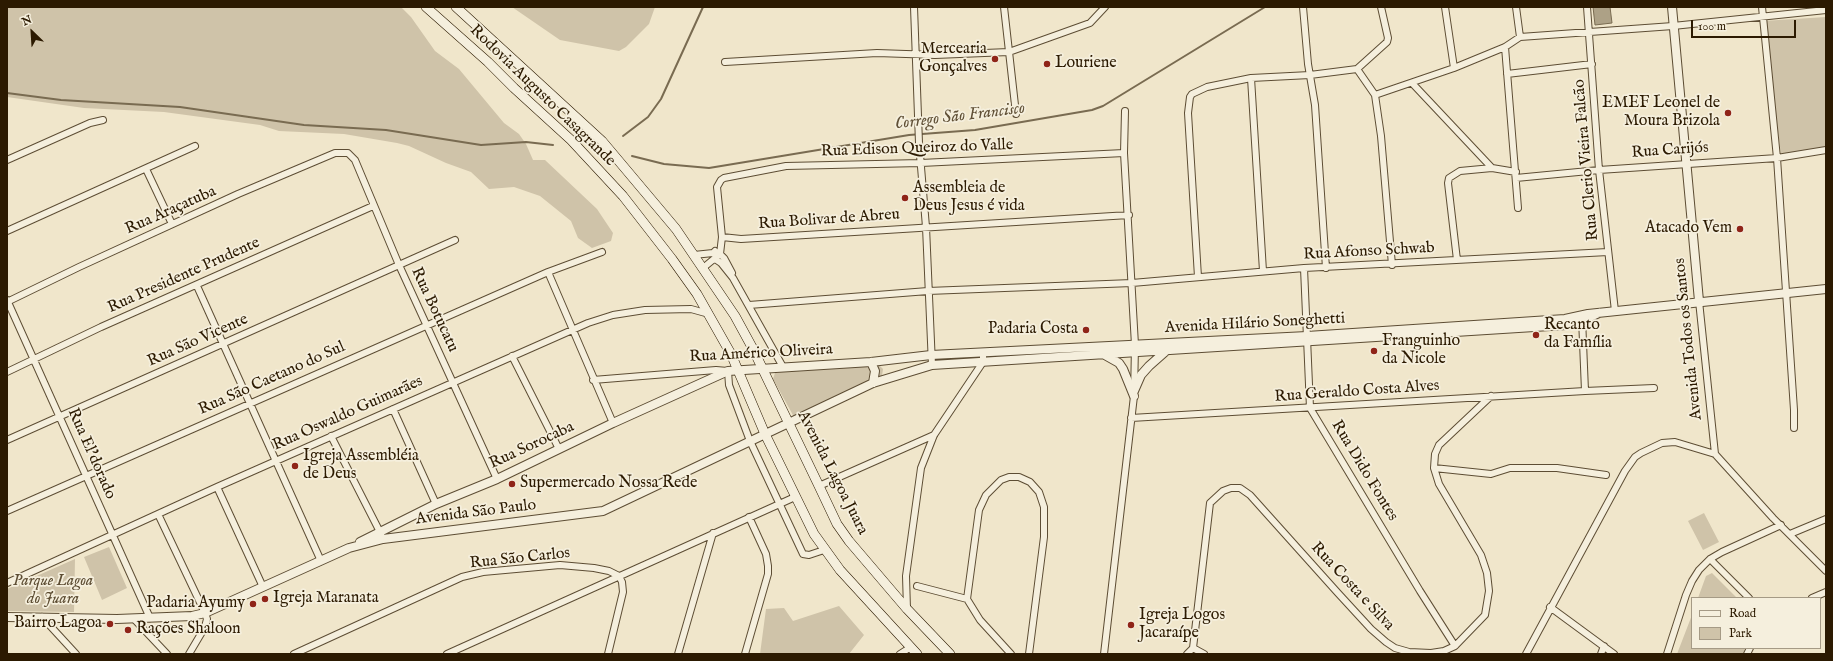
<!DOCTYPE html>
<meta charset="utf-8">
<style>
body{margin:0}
#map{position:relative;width:1833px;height:661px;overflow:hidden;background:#f0e6cb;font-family:"IM FELL English",serif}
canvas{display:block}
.frame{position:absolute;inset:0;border:8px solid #2c1a01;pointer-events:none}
.legend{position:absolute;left:1691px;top:597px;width:130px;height:52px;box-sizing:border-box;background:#f5efdd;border:1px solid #a59a85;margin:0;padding:5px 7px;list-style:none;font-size:12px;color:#2c1a01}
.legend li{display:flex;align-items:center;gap:8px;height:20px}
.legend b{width:20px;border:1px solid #a59a85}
.north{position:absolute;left:12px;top:12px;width:40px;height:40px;-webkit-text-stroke:3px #f5efdd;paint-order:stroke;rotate:335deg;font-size:11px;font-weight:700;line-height:16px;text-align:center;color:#2c1a01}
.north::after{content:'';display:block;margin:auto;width:14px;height:18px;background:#2c1a01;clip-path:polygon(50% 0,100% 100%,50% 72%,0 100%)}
.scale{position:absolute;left:1691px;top:20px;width:105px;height:18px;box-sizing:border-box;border:2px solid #2c1a01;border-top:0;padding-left:5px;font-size:12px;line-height:14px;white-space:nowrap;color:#2c1a01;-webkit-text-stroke:3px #f5efdd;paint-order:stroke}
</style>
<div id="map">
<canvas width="1833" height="661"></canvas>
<div class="frame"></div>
<ul class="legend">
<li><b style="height:5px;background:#f5efdd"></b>Road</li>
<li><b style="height:11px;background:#cfc3a9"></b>Park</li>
</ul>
<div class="north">N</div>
<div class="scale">100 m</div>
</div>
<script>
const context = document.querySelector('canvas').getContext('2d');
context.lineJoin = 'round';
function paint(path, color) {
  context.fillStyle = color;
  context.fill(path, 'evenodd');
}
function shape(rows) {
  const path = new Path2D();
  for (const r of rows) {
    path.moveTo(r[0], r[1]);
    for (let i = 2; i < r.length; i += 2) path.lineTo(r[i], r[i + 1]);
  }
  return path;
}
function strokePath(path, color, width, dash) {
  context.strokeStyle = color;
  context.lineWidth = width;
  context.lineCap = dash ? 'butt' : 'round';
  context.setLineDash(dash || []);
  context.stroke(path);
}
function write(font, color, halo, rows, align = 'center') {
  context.font = font + ' "IM FELL English",serif';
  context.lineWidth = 3.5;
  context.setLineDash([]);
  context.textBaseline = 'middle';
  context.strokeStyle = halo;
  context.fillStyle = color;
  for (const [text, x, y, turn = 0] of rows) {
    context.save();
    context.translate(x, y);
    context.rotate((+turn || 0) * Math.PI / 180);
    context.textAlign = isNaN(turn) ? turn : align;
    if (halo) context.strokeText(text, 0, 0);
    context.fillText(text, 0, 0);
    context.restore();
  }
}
const green = shape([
 [7,7,401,7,411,17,435,51,459,69,504,123,519,134,526,144,533,160,545,160,597,209,613,233,611,241,592,248,578,238,571,221,540,196,514,187,489,189,471,172,446,163,409,146,397,143,344,134,279,131,260,125,164,112,84,108,7,97],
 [512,7,655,7,649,24,626,47,619,51,560,40],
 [1826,17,1826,147,1781,154,1763,21],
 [879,365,883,369,882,376,794,417,773,379,775,373,779,372],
 [1704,513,1719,542,1703,550,1688,521],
 [109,547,127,588,102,600,84,557],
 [75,559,74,612,7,611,7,589],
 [1712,573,1737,598,1698,598,1706,576],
 [839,606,864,635,849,654,760,654,766,609,784,608,793,621],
 [1692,615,1692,648,1745,648,1743,654,1677,654]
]);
const water = shape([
 [1593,7,1610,7,1612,23,1595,25,1593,7]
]);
const stream = shape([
 [7,93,61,100,180,107,304,125,386,130,481,145,526,142,553,145],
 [623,136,648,117,661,99,703,7],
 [632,156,664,164,709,168,909,135,975,130,1092,110,1103,106,1265,7]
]);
const minor = shape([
 [914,7,919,143,926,227,932,365],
 [1004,7,1016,114],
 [1303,7,1308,64,1315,105,1326,268],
 [1445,7,1454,68],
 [1516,7,1520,37],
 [1587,7,1599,170,1615,311],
 [1762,7,1777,158,1794,410,1794,428],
 [1505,47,1518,208],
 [725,62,877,53,935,55,1009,52,1090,23,1105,7],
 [1357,69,1387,42,1388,38,1381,7],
 [1507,74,1592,64],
 [1251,78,1263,271],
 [1412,83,1492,168,1516,172],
 [1375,95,1454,68,1505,47,1520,37,1673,26,1826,10],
 [7,160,90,123,103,120],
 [146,169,172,224],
 [1516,178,1599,170,1777,158,1826,150],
 [7,231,195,146],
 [722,237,741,239,1129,215],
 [713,253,720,254,724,258,732,273],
 [694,255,713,253,715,251],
 [715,259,721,263,733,278,783,367],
 [1457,260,1448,183,1449,178,1460,171,1492,168],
 [703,268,720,254,722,237,717,187,721,180,724,178,786,166,921,163,1124,153],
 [1304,268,1310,408,1420,591,1455,646],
 [548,272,613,423],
 [1198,277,1188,113,1190,97,1192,94,1207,87,1251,78,1310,75,1357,69,1375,95,1381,136,1392,265],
 [197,286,321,561],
 [7,300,150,618],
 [1699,301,1715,454],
 [7,302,79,267,238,194,335,153,348,153,355,160,399,265,497,479],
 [749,305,928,291,1132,283,1304,268,1608,252],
 [1582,318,1585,391],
 [512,356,559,449],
 [7,372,101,327,373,206],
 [593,380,716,370,728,371,729,385,750,441,803,554,809,555,824,550],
 [393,409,436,504],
 [1131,418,1585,391,1654,388],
 [331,436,381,534],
 [7,440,455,240],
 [1434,468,1491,474,1510,468,1557,468,1606,475],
 [819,486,934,435],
 [217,487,263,587],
 [7,511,548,272,602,252],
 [158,514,205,613,207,619,205,627,189,654],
 [1790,534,1826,519],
 [1710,559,1749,598],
 [7,583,217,487,588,323,613,315,645,310,691,309,709,314],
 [917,586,967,599,980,620,1011,654],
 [1812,598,1826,592],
 [967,599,979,510,986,495,1001,480,1009,477,1019,477,1030,482,1039,492,1044,507,1044,537,1029,654],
 [1550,607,1614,654],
 [907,609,906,576,921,468,934,435,983,362,983,353],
 [42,617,76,654],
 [134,619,167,654],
 [1193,648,1204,654],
 [294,654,462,577,483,572,560,565,594,568,609,571,619,576],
 [447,654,795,497],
 [608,654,623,592,622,582,619,576],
 [678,654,713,533],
 [745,654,768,574,768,566,766,554,749,517],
 [900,654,911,647],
 [1104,654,1134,396,1135,345,1124,153,1125,111],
 [1187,654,1193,648,1210,503,1223,491,1231,488,1240,488,1250,495,1337,592,1371,629,1386,642,1395,648,1409,652,1431,653,1444,651,1455,646,1485,615,1489,591,1487,573,1481,555,1439,484,1434,468,1435,454,1439,445,1491,396],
 [1526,654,1625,471,1635,457,1641,453,1662,443,1675,442,1715,454,1773,518,1826,571],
 [1601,654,1604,646],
 [1667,654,1686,595,1692,581,1699,570,1710,559,1722,552,1781,525],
 [1747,654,1750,648]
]);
const tertiary = shape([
 [1672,7,1699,301],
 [1103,354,1119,363,1123,369,1134,396],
 [871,362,875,371,873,383],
 [1134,391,1141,375,1149,366,1166,351],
 [360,542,436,504,497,479,613,423,728,371,871,362,931,355,1307,336,1565,319,1588,314,1826,289],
 [7,617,117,619,192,616,205,613,349,548,383,539,603,511,873,383,932,365,1566,325,1582,321,1599,313]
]);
const secondary = shape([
 [426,7,488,62,514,88,571,140,623,196,672,259,697,294,731,354,765,434,814,534,840,570,917,654],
 [456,7,602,141,676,229,735,316,753,349,819,486,837,524,849,541,907,609,950,654]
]);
const markers = [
 [995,59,4,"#8f2418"],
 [1047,64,4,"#8f2418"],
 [1728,113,4,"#8f2418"],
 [905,198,4,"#8f2418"],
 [1740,229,4,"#8f2418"],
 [1086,330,4,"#8f2418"],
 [1536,335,4,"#8f2418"],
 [1374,351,4,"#8f2418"],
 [295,466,4,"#8f2418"],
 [512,484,4,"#8f2418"],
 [265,599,4,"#8f2418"],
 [253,604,4,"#8f2418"],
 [110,624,4,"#8f2418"],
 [1131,625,4,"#8f2418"],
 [128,630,4,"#8f2418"]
];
const poiNames = [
 ["Mercearia",987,50,"right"],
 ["Gonçalves",987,68,"right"],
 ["Louriene",1055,64],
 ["EMEF Leonel de",1720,104,"right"],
 ["Moura Brizola",1720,122,"right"],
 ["Assembleia de",913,189],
 ["Deus Jesus é vida",913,207],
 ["Atacado Vem",1732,229,"right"],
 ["Recanto",1544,326],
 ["da Família",1544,344],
 ["Padaria Costa",1078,330,"right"],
 ["Franguinho",1382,342],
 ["da Nicole",1382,360],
 ["Igreja Assembléia",303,457],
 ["de Deus",303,475],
 ["Supermercado Nossa Rede",520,484],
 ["Igreja Maranata",273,599],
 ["Padaria Ayumy",245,604,"right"],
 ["Igreja Logos",1139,616],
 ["Jacaraípe",1139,634],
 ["Bairro Lagoa",102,624,"right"],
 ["Rações Shaloon",136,630]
];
const streetNames = [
 ["Rodovia Augusto Casagrande",542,96,44],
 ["Rua Edison Queiroz do Valle",917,149,-2],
 ["Rua Carijós",1670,151,-4],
 ["Rua Clerio Vieira Falcão",1587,160,-95],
 ["Rua Araçatuba",171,211,-24],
 ["Rua Bolivar de Abreu",829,220,-4],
 ["Rua Afonso Schwab",1369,252,-3],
 ["Rua Presidente Prudente",184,276,-24],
 ["Rua Botucatu",434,310,65],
 ["Avenida Hilário Soneghetti",1255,324,-3],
 ["Avenida Todos os Santos",1689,339,-96],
 ["Rua São Vicente",198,341,-24],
 ["Rua Américo Oliveira",761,354,-3],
 ["Rua São Caetano do Sul",272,379,-24],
 ["Rua Geraldo Costa Alves",1357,392,-4],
 ["Rua Oswaldo Guimarães",348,414,-24],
 ["Rua Sorocaba",532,446,-25],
 ["Rua El'dorado",91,454,66],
 ["Rua Dido Fontes",1364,471,59],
 ["Avenida Lagoa Juara",832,473,63],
 ["Avenida São Paulo",476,513,-7],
 ["Rua São Carlos",520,559,-6],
 ["Rua Costa e Silva",1352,587,47]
];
const parkNames = [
 ["Parque Lagoa",53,582],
 ["do Juara",53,600]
];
const waterNames = [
 ["Corrego São Francisco",960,117,-7]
];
paint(green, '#cfc3a9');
paint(water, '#ada186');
strokePath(water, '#796b51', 1);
strokePath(stream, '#796b51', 2);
strokePath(minor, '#5d4d34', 8);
strokePath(tertiary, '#5d4d34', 10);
strokePath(secondary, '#2c1a01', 10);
strokePath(minor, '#f5efdd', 6);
strokePath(tertiary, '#f5efdd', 8);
strokePath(secondary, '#f5efdd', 9);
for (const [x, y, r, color] of markers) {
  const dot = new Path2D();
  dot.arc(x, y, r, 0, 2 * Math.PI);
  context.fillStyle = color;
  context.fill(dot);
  strokePath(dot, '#f5efdd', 1.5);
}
write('16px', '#2c1a01', '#f5efdd', poiNames, 'left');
write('16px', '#2c1a01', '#f5efdd', streetNames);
write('italic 16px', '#5d4d33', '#f5efdd', parkNames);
write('italic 17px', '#605036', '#f5efdd', waterNames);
</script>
